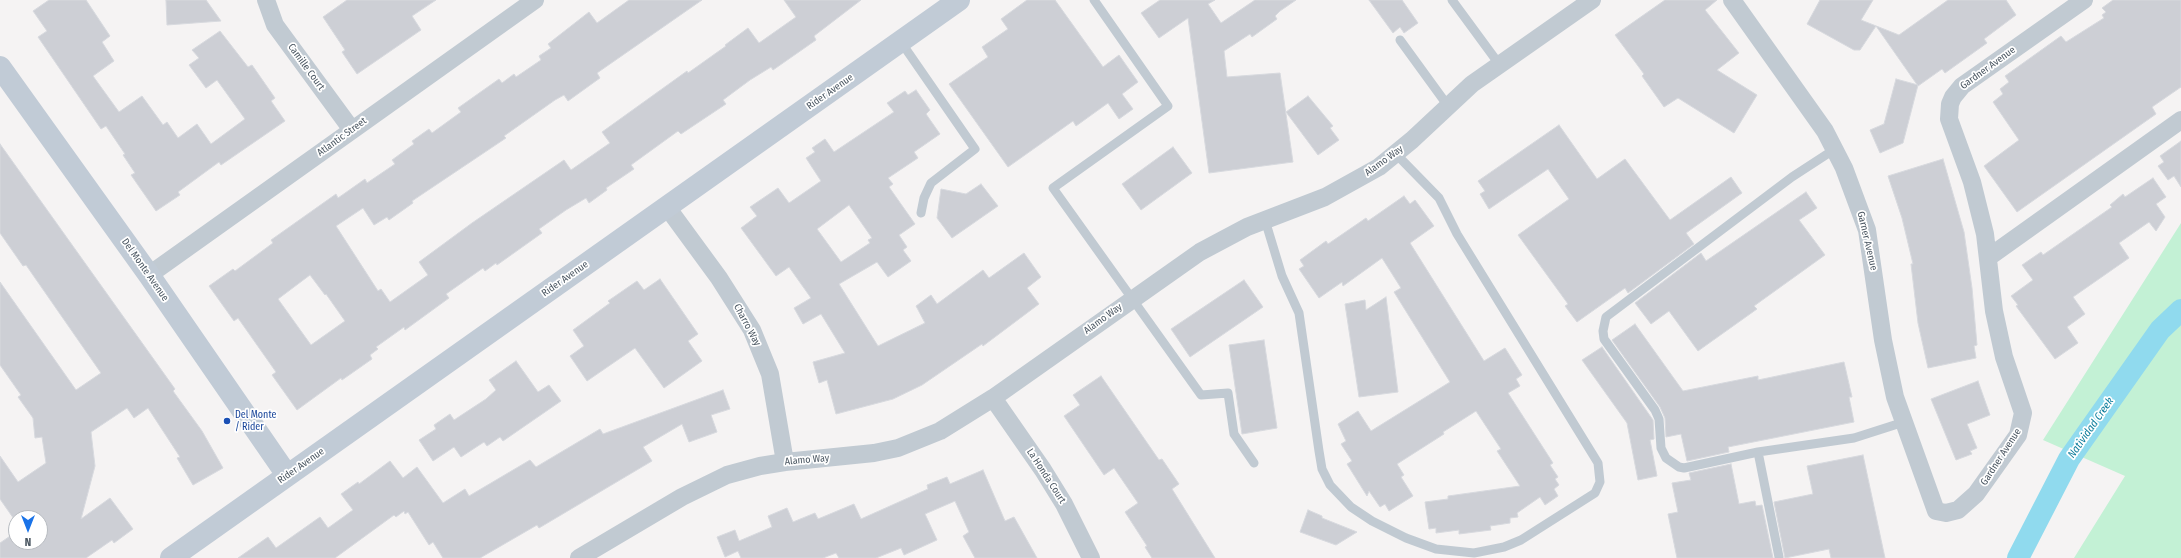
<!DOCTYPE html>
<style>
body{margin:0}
#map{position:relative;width:2181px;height:558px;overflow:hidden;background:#f5f3f3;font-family:"Fira Sans Condensed",sans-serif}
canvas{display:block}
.north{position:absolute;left:8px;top:510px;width:40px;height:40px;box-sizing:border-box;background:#fff;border:1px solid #b7bbc0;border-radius:50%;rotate:180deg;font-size:11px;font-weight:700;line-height:16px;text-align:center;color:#4a5661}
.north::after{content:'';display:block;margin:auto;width:14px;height:18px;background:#1a73e8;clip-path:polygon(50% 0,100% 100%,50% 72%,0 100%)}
</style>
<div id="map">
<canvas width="2181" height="558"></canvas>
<div class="north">N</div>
</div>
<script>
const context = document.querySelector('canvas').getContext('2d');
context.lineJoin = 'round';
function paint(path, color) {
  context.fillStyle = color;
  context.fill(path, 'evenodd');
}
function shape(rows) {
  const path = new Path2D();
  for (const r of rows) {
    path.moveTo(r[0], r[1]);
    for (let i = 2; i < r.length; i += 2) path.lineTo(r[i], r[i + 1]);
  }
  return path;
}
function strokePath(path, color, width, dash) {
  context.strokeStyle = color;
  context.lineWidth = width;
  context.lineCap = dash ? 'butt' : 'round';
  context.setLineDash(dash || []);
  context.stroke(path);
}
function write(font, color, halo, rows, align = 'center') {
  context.font = font + ' "Fira Sans Condensed",sans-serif';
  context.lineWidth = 3.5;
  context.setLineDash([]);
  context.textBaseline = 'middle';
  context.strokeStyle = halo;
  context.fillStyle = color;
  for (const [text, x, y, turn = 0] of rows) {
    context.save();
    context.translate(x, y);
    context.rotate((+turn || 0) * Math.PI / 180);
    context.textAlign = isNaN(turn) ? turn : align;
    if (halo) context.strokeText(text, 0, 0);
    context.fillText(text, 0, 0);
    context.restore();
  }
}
const green = shape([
 [2181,223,2181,558,2074,558,2125,476,2043,440]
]);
const canal = shape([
 [2018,558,2069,459,2160,330,2181,310]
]);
const building = shape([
 [49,0,86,0,110,36,102,42,114,61,93,76,119,112,142,96,163,125,167,122,178,138,197,124,211,144,245,119,217,80,206,88,189,65,199,58,192,50,220,31,248,67,252,65,275,98,271,101,285,121,221,165,219,162,178,192,180,195,156,211,131,175,135,173,123,155,125,154,106,126,101,129,38,37,47,31,33,11,49,0],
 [166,0,206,0,221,21,167,25,166,0],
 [347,0,436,0,412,16,421,30,357,74,342,52,345,50,323,17,347,0],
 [629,0,702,0,597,73,600,78,568,101,564,95,555,100,504,136,506,138,412,201,413,203,389,220,387,217,374,225,363,208,336,226,378,291,381,289,390,302,428,275,419,262,472,223,564,160,571,170,610,143,602,132,687,71,688,73,726,46,725,45,748,28,759,43,796,17,784,0,861,0,814,36,816,40,773,70,771,67,750,80,723,100,726,104,681,134,678,131,631,165,634,169,606,188,607,190,589,203,586,198,566,210,539,229,542,233,497,265,496,263,485,271,483,268,446,294,449,298,405,330,404,327,376,347,378,349,370,355,372,359,342,380,341,378,297,410,272,375,276,372,238,318,234,321,209,286,233,269,235,271,273,243,271,240,336,194,338,198,365,179,367,183,395,164,392,160,414,144,412,141,429,129,432,133,461,112,458,108,499,79,502,83,514,74,516,77,541,60,539,56,551,48,548,44,589,12,597,23,629,0],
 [310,275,325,295,326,294,345,321,311,345,278,299,310,275],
 [1027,0,1055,0,1103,67,1119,55,1138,82,1122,94,1133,109,1119,119,1108,103,1076,126,1073,121,1008,167,949,84,988,57,982,47,1008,29,1001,19,1027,0],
 [1160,0,1215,0,1208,4,1221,23,1255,0,1296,0,1280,11,1275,16,1277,19,1252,37,1250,34,1224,51,1227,77,1280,73,1293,162,1209,173,1188,18,1159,38,1141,13,1160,0],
 [1369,0,1402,0,1418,23,1404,33,1400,27,1393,33,1369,0],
 [1665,0,1717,0,1705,10,1739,53,1717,70,1757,95,1734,133,1678,98,1664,107,1642,76,1644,74,1615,35,1665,0],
 [1820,0,1873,0,1861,20,1899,35,1948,0,2006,0,2016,15,1984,39,1987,43,1945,73,1942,69,1918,86,1876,26,1860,50,1854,50,1807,24,1820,0],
 [2113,0,2181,0,2181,87,2152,107,2156,114,2017,212,1984,166,2019,140,1993,102,2003,94,2000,89,2009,82,2005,76,2061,36,2066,42,2104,18,2102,15,2106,12,2102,8,2113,0],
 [1896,79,1918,85,1903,143,1880,153,1870,130,1884,124,1896,79],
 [916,90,930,110,926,114,940,134,914,152,918,158,888,178,893,184,889,187,915,224,899,235,907,247,903,250,911,261,888,277,877,262,839,284,878,346,925,323,916,306,931,295,937,304,983,270,989,278,1024,253,1041,277,1027,288,1039,304,983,346,982,344,922,385,893,399,836,414,827,380,819,383,813,362,845,353,821,314,803,324,794,308,811,298,789,267,776,276,741,228,757,216,750,207,778,188,789,203,821,181,806,158,815,152,812,148,825,139,834,152,894,112,887,103,905,91,908,95,916,90],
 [849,205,872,238,868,240,870,243,841,262,817,229,849,205],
 [1308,96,1333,126,1330,128,1339,140,1318,155,1286,112,1308,96],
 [1559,125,1597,179,1625,159,1670,220,1731,177,1742,193,1686,233,1694,244,1628,293,1625,288,1577,322,1565,306,1568,304,1518,235,1569,199,1548,169,1489,209,1480,194,1485,191,1478,181,1559,125],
 [2181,141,2181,187,2174,176,2168,180,2158,166,2164,162,2160,156,2181,141],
 [0,144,175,389,173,391,202,431,223,468,193,485,177,458,180,457,148,408,134,418,127,408,91,432,95,466,81,519,110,498,133,529,114,543,112,540,86,558,0,558,0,543,16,532,16,542,40,542,40,518,16,518,16,522,0,499,0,456,18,482,46,463,42,437,35,438,33,418,18,397,21,395,0,365,0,282,76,390,101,373,26,265,23,266,0,233,0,144],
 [1173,147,1192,173,1141,210,1122,184,1173,147],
 [1943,159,1964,232,1972,288,1977,345,1974,346,1976,358,1928,368,1918,323,1911,264,1913,264,1902,218,1888,176,1943,159],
 [2153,178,2166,197,2156,204,2165,217,2156,231,2149,222,2119,243,2129,258,2073,297,2085,314,2067,327,2078,343,2055,359,2016,306,2018,305,2011,296,2033,280,2022,265,2041,252,2043,255,2112,207,2110,205,2123,194,2125,197,2153,178],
 [981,184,998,206,952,238,937,218,941,189,966,194,981,184],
 [1806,192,1817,208,1799,220,1825,255,1754,306,1757,309,1698,351,1669,311,1651,324,1635,303,1701,253,1706,261,1806,192],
 [1404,196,1410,204,1415,200,1434,226,1410,243,1484,361,1505,348,1522,375,1516,379,1520,386,1508,393,1553,463,1550,465,1558,477,1555,479,1559,485,1554,489,1558,496,1545,505,1540,497,1517,513,1518,517,1510,518,1510,523,1490,526,1491,530,1459,534,1459,530,1436,533,1436,528,1429,529,1425,502,1448,499,1448,496,1520,486,1497,451,1501,449,1476,411,1443,432,1444,434,1397,464,1404,475,1401,477,1413,496,1389,511,1385,504,1380,507,1369,491,1367,496,1347,464,1352,461,1341,444,1346,441,1338,424,1358,411,1371,431,1450,382,1394,292,1401,288,1382,258,1343,286,1342,282,1319,298,1299,269,1304,266,1300,260,1326,241,1328,244,1366,218,1368,221,1404,196],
 [660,279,698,334,688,341,702,361,664,388,635,348,587,381,570,356,584,346,573,330,610,303,608,301,637,281,644,290,660,279],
 [1244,280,1263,307,1190,357,1171,329,1244,280],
 [1386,297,1398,392,1359,397,1345,304,1365,300,1366,310,1386,297],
 [1635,324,1683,391,1758,376,1758,380,1844,362,1852,397,1849,397,1854,422,1728,447,1729,452,1687,461,1681,434,1666,437,1665,418,1660,407,1612,340,1635,324],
 [1264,340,1277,428,1242,434,1229,345,1264,340],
 [1602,347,1653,420,1654,439,1650,440,1657,476,1638,480,1627,423,1582,360,1602,347],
 [516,361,538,392,549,385,561,401,503,441,500,437,487,446,484,442,461,457,454,447,433,461,419,440,436,429,434,425,450,414,454,420,486,399,496,390,489,380,516,361],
 [1101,376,1159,460,1162,459,1179,484,1172,489,1215,558,1152,558,1145,547,1147,546,1125,512,1138,503,1114,468,1104,475,1064,416,1080,405,1073,395,1101,376],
 [1978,381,1990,415,1967,424,1977,448,1970,451,1972,454,1956,460,1931,399,1978,381],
 [723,390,730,409,711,415,717,432,689,442,682,424,643,447,652,461,539,528,537,525,480,558,443,558,433,542,429,545,408,512,405,514,404,511,396,517,394,515,335,558,238,558,268,537,276,548,320,517,328,528,353,510,341,494,358,482,359,484,390,461,403,478,417,467,443,503,465,489,469,496,530,460,536,467,600,429,603,434,723,390],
 [1863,455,1885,558,1831,558,1829,549,1785,558,1774,502,1813,494,1807,466,1863,455],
 [1731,464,1739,504,1755,501,1756,506,1762,505,1773,558,1677,558,1668,514,1678,512,1672,483,1691,480,1689,473,1731,464],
 [983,470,1005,521,1014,517,1037,558,975,558,963,536,969,532,955,501,925,514,937,540,904,555,901,548,876,558,839,558,836,553,823,558,741,558,738,551,725,557,717,537,735,530,739,541,772,527,768,516,787,508,793,522,815,513,818,519,854,504,861,519,928,489,927,485,947,477,950,484,983,470],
 [1308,510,1322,516,1322,518,1357,532,1336,545,1300,532,1308,510]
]);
const lane = shape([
 [1094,0,1168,106,1053,188,1201,395,1228,393,1234,434,1254,463],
 [1452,0,1499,64],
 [1400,40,1448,106],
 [901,42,975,149,931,183,924,198,921,213],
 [1835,149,1792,177,1606,317,1603,331,1604,339,1655,410,1659,419,1661,448,1666,458,1679,467,1684,468,1758,452,1854,438,1904,422],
 [1265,220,1282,276,1299,313,1319,451,1322,469,1330,485,1351,507,1372,521,1406,538,1436,549,1474,553,1504,547,1521,540,1595,493,1600,482,1598,463,1457,234,1439,198,1396,154],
 [1758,452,1779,557]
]);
const street = shape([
 [266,0,275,25,352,130],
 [1732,0,1825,131,1844,168,1867,230,1883,340,1895,397,1936,511,1946,513,1958,510,1976,494,2018,435,2023,413,2004,357,1994,311,1985,234,1972,182,1949,119,1950,104,1953,97,1962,86,2084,0],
 [667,207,719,278,752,330,770,374,785,462],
 [1989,257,2181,120],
 [149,275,535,0],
 [993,398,1043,470,1064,504,1091,558],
 [579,558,682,497,727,475,760,466,785,462,874,453,898,448,940,431,993,398,1200,252,1247,227,1325,197,1379,167,1412,140,1472,84,1592,0]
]);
const secondary = shape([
 [0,67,149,275,287,475],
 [171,558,959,0]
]);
const markers = [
 [227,421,4,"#1a4fb4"]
];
const streetNames = [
 ["Camille Court",306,67,54],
 ["Gardner Avenue",1988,68,-36],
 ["Rider Avenue",830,92,-35],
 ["Atlantic Street",342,137,-36],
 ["Alamo Way",1384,161,-36],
 ["Garner Avenue",1867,241,77],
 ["Del Monte Avenue",145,270,55],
 ["Rider Avenue",565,279,-35],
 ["Alamo Way",1103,319,-36],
 ["Charro Way",747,325,62],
 ["Gardner Avenue",2001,457,-57],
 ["Alamo Way",807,460,-5],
 ["Rider Avenue",301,466,-35],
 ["La Honda Court",1046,476,57]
];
const transitNames = [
 ["Del Monte",235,415],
 ["/ Rider",235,427]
];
const waterNames = [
 ["Natividad Creek",2091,428,-55]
];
paint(green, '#c3f1d5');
strokePath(canal, '#90daee', 22);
paint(building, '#cdcfd5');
strokePath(building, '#d7d9de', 1);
strokePath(lane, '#c1cad2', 9);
strokePath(street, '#c1cad2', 18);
strokePath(secondary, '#c1cbd6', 22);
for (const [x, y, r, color] of markers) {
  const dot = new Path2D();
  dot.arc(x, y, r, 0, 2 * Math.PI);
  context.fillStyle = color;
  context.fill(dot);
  strokePath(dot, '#fff', 1.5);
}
write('10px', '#4a5661', '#fff', streetNames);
write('10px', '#164399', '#fff', transitNames, 'left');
write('italic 11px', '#0c7c9b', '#fff', waterNames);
</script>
